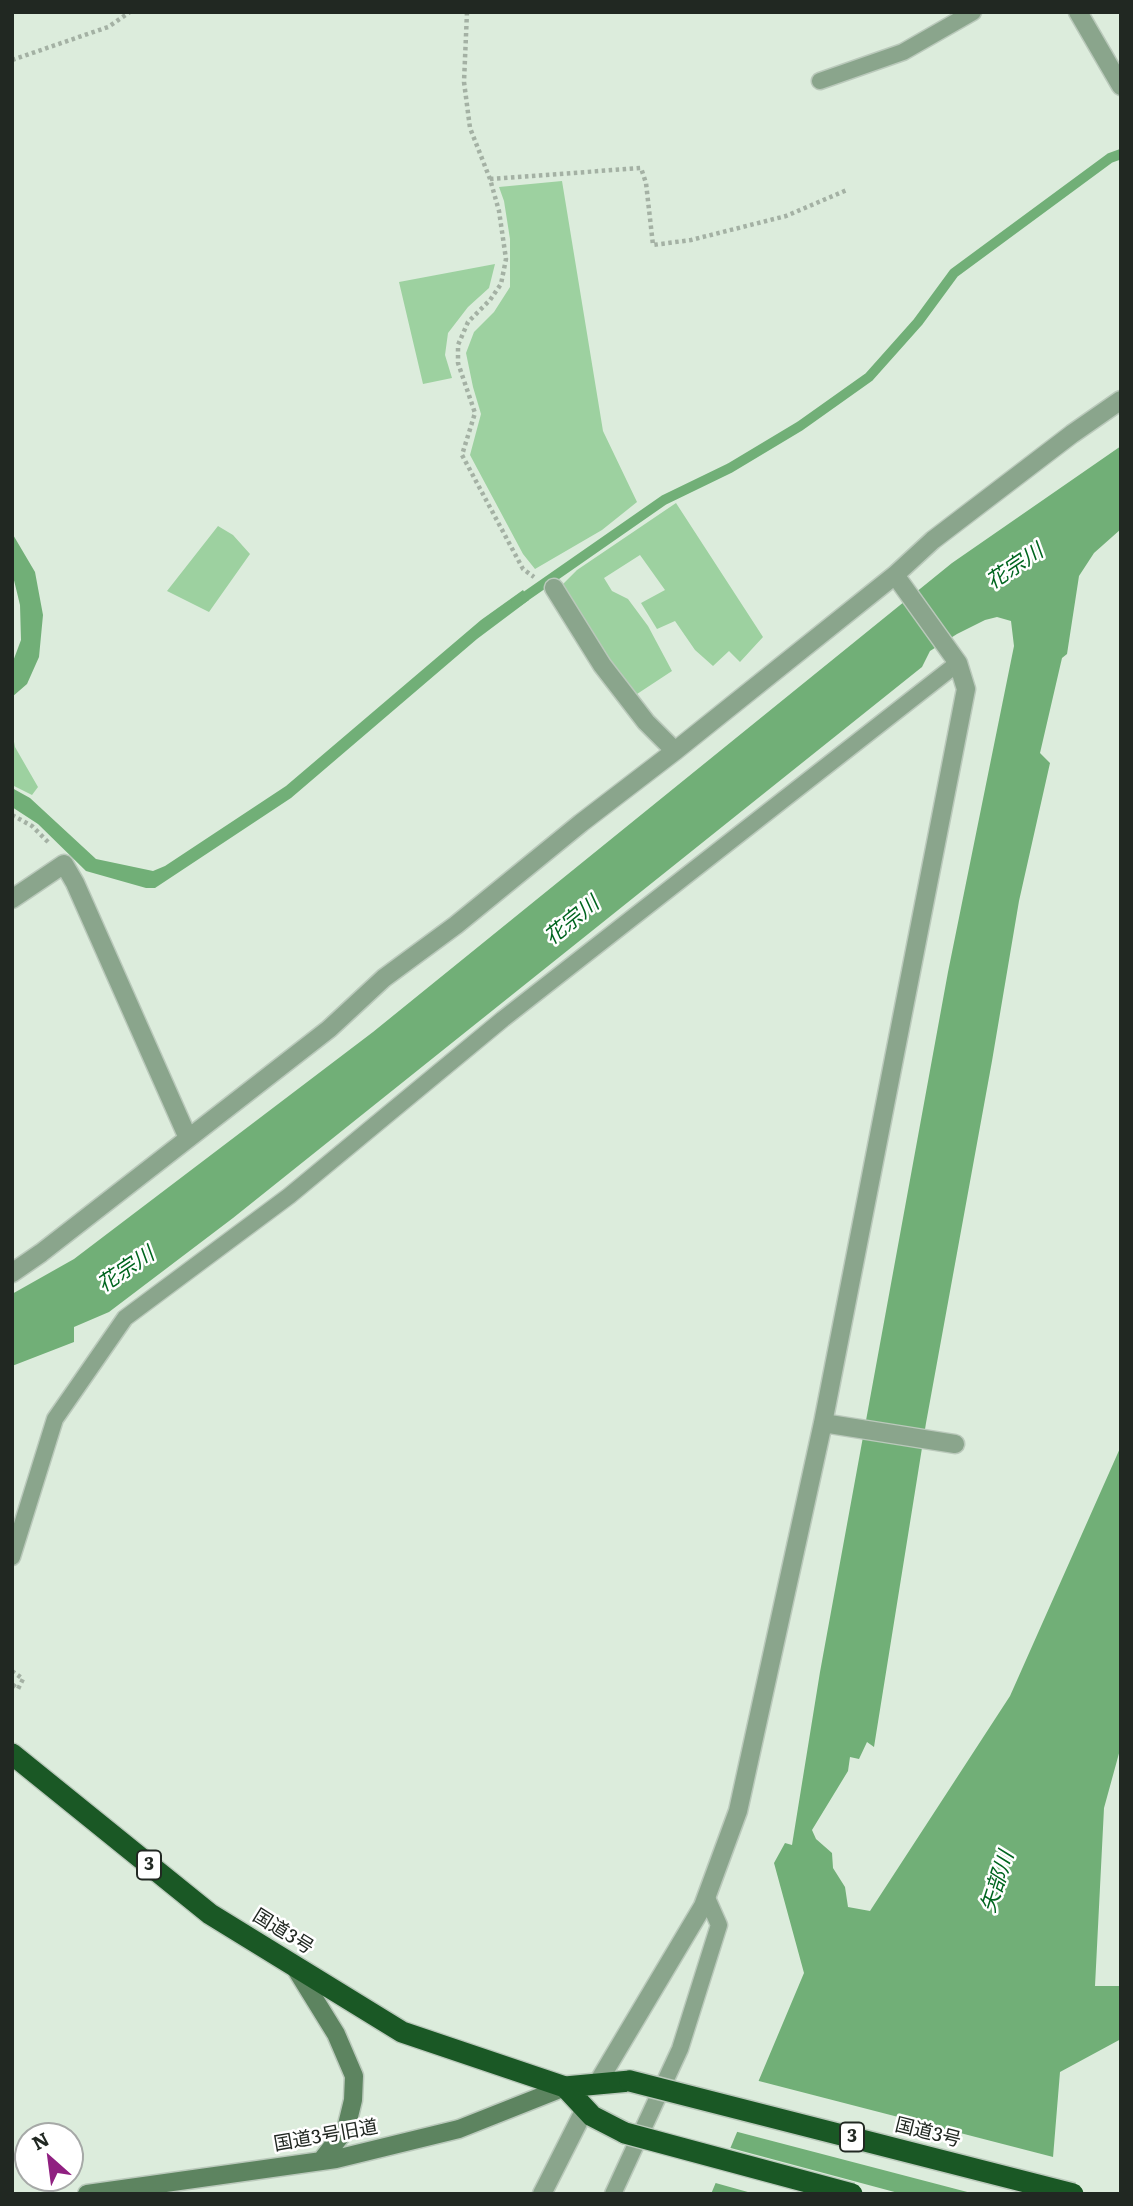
<!DOCTYPE html>
<meta charset="utf-8">
<style>
body{margin:0}
#map{position:relative;width:1133px;height:2206px;overflow:hidden;background:#dcecdc;font-family:Literata,serif}
canvas{display:block}
.frame{position:absolute;inset:0;border:14px solid #212822;pointer-events:none}
.north{position:absolute;left:14px;top:2122px;width:70px;height:70px;box-sizing:border-box;background:#fff;border:2px solid #a6a9a7;border-radius:50%;rotate:332deg;font-size:19px;font-weight:700;line-height:28px;text-align:center;color:#212822}
.north::after{content:'';display:block;margin:auto;width:24px;height:32px;background:#902081;clip-path:polygon(50% 0,100% 100%,50% 72%,0 100%)}
</style>
<div id="map">
<canvas width="1133" height="2206"></canvas>
<div class="frame"></div>
<div class="north">N</div>
</div>
<script>
const context = document.querySelector('canvas').getContext('2d');
context.lineJoin = 'round';
function paint(path, color) {
  context.fillStyle = color;
  context.fill(path, 'evenodd');
}
function shape(rows) {
  const path = new Path2D();
  for (const r of rows) {
    path.moveTo(r[0], r[1]);
    for (let i = 2; i < r.length; i += 2) path.lineTo(r[i], r[i + 1]);
  }
  return path;
}
function strokePath(path, color, width, dash) {
  context.strokeStyle = color;
  context.lineWidth = width;
  context.lineCap = dash ? 'butt' : 'round';
  context.setLineDash(dash || []);
  context.stroke(path);
}
function write(font, color, halo, rows, align = 'center') {
  context.font = font + ' Literata,"Noto Sans JP",serif';
  context.lineWidth = 5;
  context.setLineDash([]);
  context.textBaseline = 'middle';
  context.strokeStyle = halo;
  context.fillStyle = color;
  for (const [text, x, y, turn = 0] of rows) {
    context.save();
    context.translate(x, y);
    context.rotate((+turn || 0) * Math.PI / 180);
    context.textAlign = isNaN(turn) ? turn : align;
    if (halo) context.strokeText(text, 0, 0);
    context.fillText(text, 0, 0);
    context.restore();
  }
}
const green = shape([
 [562,181,603,431,637,502,602,530,535,569,523,554,470,455,481,414,473,387,466,353,474,332,494,312,510,287,510,239,504,201,499,187],
 [495,264,489,288,468,307,448,333,445,355,452,378,423,384,399,282],
 [676,503,763,637,740,662,729,651,713,666,695,650,675,621,657,629,641,603,665,590,640,555,604,578,612,591,628,599,648,626,672,671,634,696,562,585,577,570],
 [218,526,233,535,250,554,209,612,167,591],
 [12,731,15,747,38,787,32,795,12,785]
]);
const water = shape([
 [1121,446,1121,529,1094,553,1079,576,1067,654,1062,658,1040,753,1050,763,1019,901,992,1061,926,1423,874,1747,867,1742,859,1759,850,1757,848,1771,812,1830,816,1839,832,1853,833,1868,845,1887,848,1907,870,1911,1010,1696,1121,1446,1121,1746,1104,1808,1095,1986,1121,1986,1121,2039,1060,2072,1050,2194,711,2194,804,1973,774,1863,785,1843,792,1845,820,1672,948,972,1014,646,1011,621,997,617,985,620,957,634,930,651,922,667,233,1218,109,1312,74,1327,74,1342,12,1366,12,1294,74,1259,373,1032,952,563],
 [12,533,35,572,43,615,39,657,27,684,12,697,12,664,21,640,20,605,12,572],
 [523,590,529,600,477,639,291,798,155,888,146,888,86,871,38,824,12,807,12,788,30,798,96,859,153,871,165,866,286,786,481,620]
]);
const pier = shape([
 [755,2080,1057,2158,1054,2194,975,2194,734,2131],
 [727,2147,902,2194,755,2194,712,2182]
]);
const stream = shape([
 [516,603,664,500,730,468,800,426,869,377,918,322,954,273,1110,158,1121,154]
]);
const path = shape([
 [467,12,464,82,470,128,490,179,499,211,506,259,501,284,490,300,468,322,458,345,458,363,475,413,462,455,523,569,534,577],
 [12,60,108,27,130,12],
 [490,179,641,168,646,183,653,245,691,240,786,216,847,190],
 [12,815,32,826,50,844],
 [12,1671,23,1679,18,1689,12,1684]
]);
const lane = shape([
 [820,81,903,52,973,12],
 [12,1557,55,1419,125,1318,289,1196,503,1019,958,663],
 [613,2194,680,2049,719,1925,707,1898]
]);
const street = shape([
 [1078,12,1121,86],
 [554,588,602,665,646,722,675,751],
 [12,899,64,864,75,883,188,1138],
 [12,1273,41,1253,329,1029,384,978,456,925,581,823,675,751,895,575,933,540,1072,434,1121,400],
 [823,1423,955,1444],
 [597,2084,703,1906,738,1811,823,1423,966,689,958,663,895,575],
 [542,2194,585,2109]
]);
const secondary = shape([
 [294,1966,336,2034,354,2076,353,2100,346,2129,321,2161],
 [87,2194,336,2159,459,2129,565,2087]
]);
const highway = shape([
 [12,1754,210,1914,402,2032,565,2087,630,2081],
 [565,2087,592,2116,625,2133]
]);
const highwayBridge = shape([
 [630,2081,1073,2194],
 [625,2133,852,2194]
]);
const shields = [
 [149,1865,24],
 [852,2137,24]
];
const shieldNames = [
 ["3",149,1865],
 ["3",852,2137]
];
const streetNames = [
 ["国道3号",283,1932,32],
 ["国道3号",928,2133,14],
 ["国道3号旧道",326,2136,-10]
];
const waterNames = [
 ["花宗川",1015,567,-34],
 ["花宗川",572,921,-39],
 ["花宗川",126,1270,-34],
 ["矢部川",998,1882,-72]
];
paint(green, '#9dd1a0');
paint(water, '#71af77');
paint(pier, '#dcecdc');
strokePath(stream, '#71af77', 10);
strokePath(lane, '#bac9bb', 19);
strokePath(street, '#bac9bb', 21);
strokePath(secondary, '#bac9bb', 21);
strokePath(highway, '#bac9bb', 24);
strokePath(path, '#a4b1a4', 4.5, [3.5, 3.5]);
strokePath(lane, '#8aa58c', 16);
strokePath(street, '#8aa58c', 18);
strokePath(secondary, '#5d8460', 18);
strokePath(highway, '#1a5825', 21);
strokePath(highwayBridge, '#bac9bb', 24, []);
strokePath(highwayBridge, '#1a5825', 21);
for (const [x, y, w] of shields) {
  const box = new Path2D();
  box.roundRect(x - w / 2, y - 14.5, w, 29, 5);
  context.fillStyle = '#fff';
  context.fill(box);
  strokePath(box, '#212822', 2);
}
write('bold 18px', '#212822', null, shieldNames);
write('19px', '#212822', '#fff', streetNames);
write('italic 21px', '#00651f', '#fff', waterNames);
</script>
